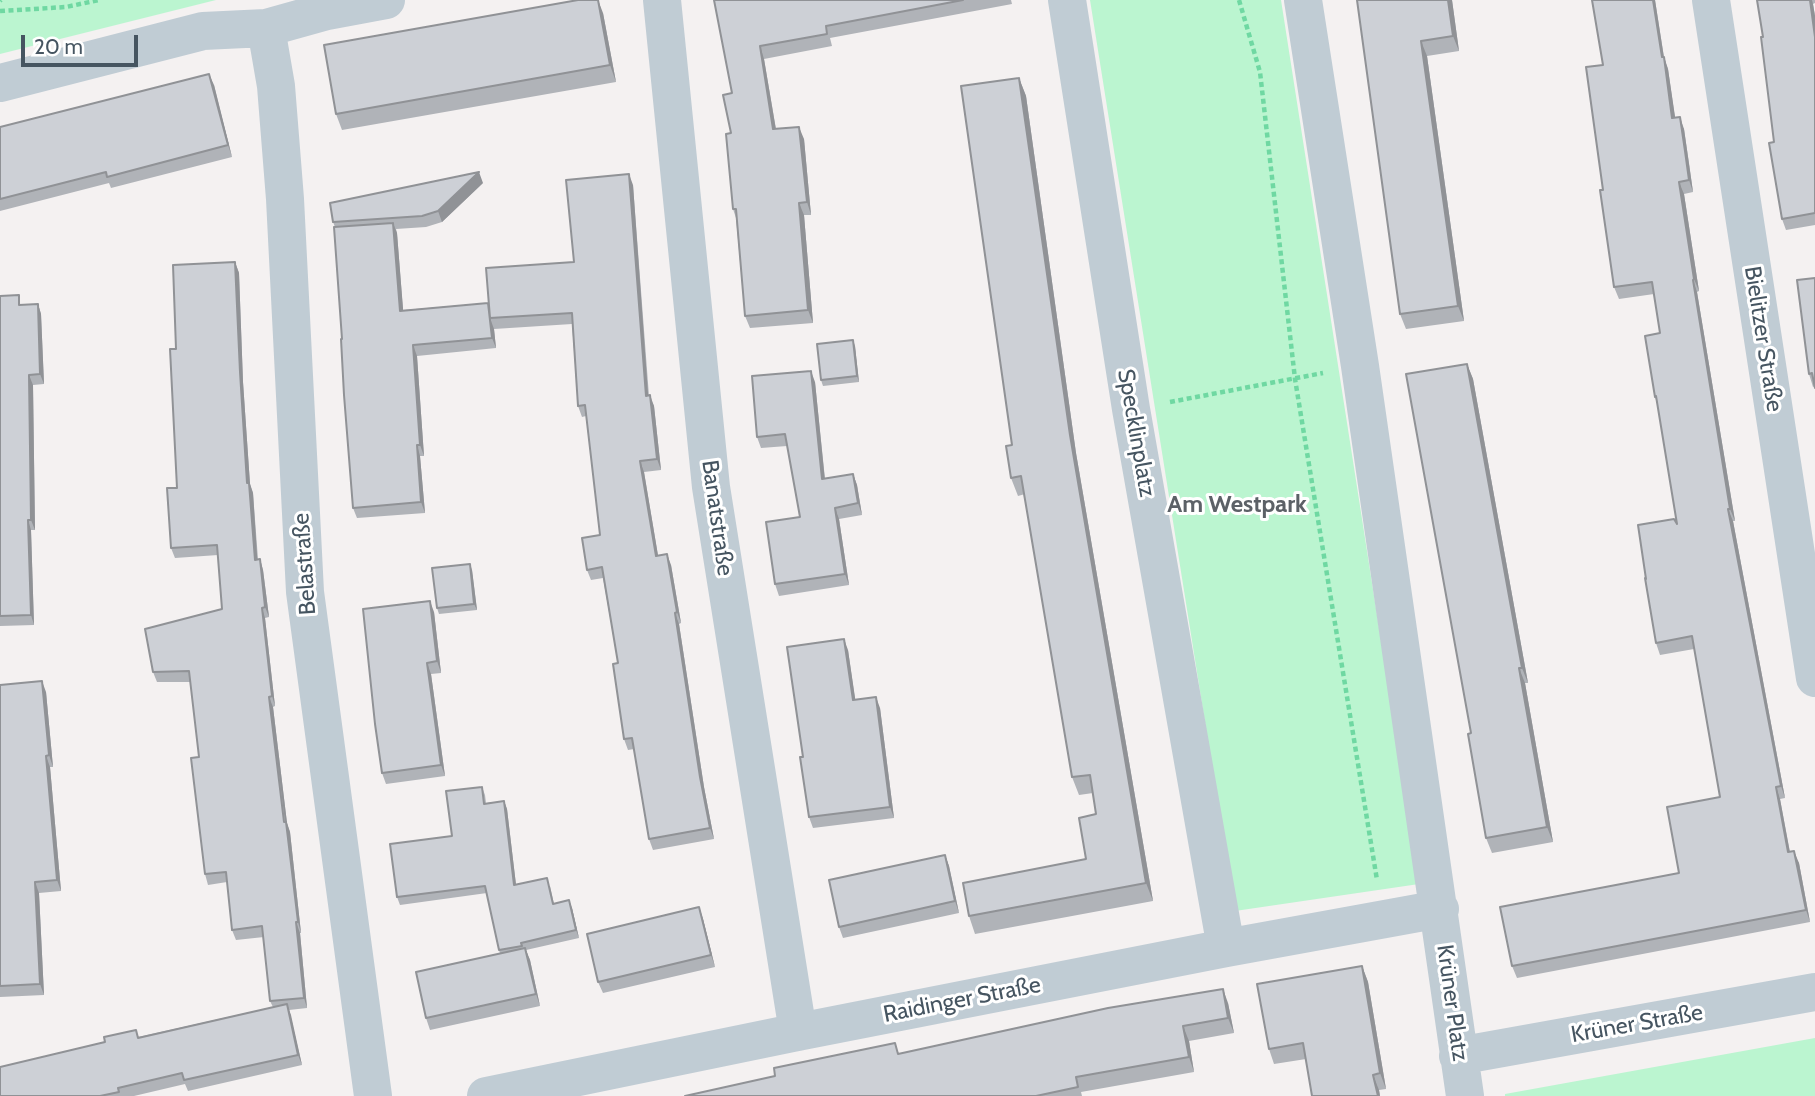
<!DOCTYPE html>
<meta charset="utf-8">
<style>
body{margin:0}
#map{position:relative;width:1815px;height:1096px;overflow:hidden;background:#f4f1f1;font-family:Cabin,sans-serif}
canvas{display:block}
.scale{position:absolute;left:21px;top:35px;width:117px;height:32px;box-sizing:border-box;border:4px solid #465561;border-top:0;padding-left:9px;font-size:21px;line-height:24px;white-space:nowrap;color:#465561;-webkit-text-stroke:5px #fff;paint-order:stroke}
</style>
<div id="map">
<canvas width="1815" height="1096"></canvas>
<div class="scale">20 m</div>
</div>
<script>
const context = document.querySelector('canvas').getContext('2d');
context.lineJoin = 'round';
function paint(path, color) {
  context.fillStyle = color;
  context.fill(path, 'evenodd');
}
function shape(rows) {
  const path = new Path2D();
  for (const r of rows) {
    path.moveTo(r[0], r[1]);
    for (let i = 2; i < r.length; i += 2) path.lineTo(r[i], r[i + 1]);
  }
  return path;
}
function strokePath(path, color, width, dash) {
  context.strokeStyle = color;
  context.lineWidth = width;
  context.lineCap = dash ? 'butt' : 'round';
  context.setLineDash(dash || []);
  context.stroke(path);
}
function write(font, color, halo, rows, align = 'center') {
  context.font = font + ' Cabin,sans-serif';
  context.lineWidth = 6;
  context.setLineDash([]);
  context.textBaseline = 'middle';
  context.strokeStyle = halo;
  context.fillStyle = color;
  for (const [text, x, y, turn = 0] of rows) {
    context.save();
    context.translate(x, y);
    context.rotate((+turn || 0) * Math.PI / 180);
    context.textAlign = isNaN(turn) ? turn : align;
    if (halo) context.strokeText(text, 0, 0);
    context.fillText(text, 0, 0);
    context.restore();
  }
}
const green = shape([
 [0,0,216,0,0,54],
 [1090,0,1281,0,1419,884,1235,911],
 [1815,1038,1815,1096,1505,1096,1505,1094]
]);
const path = shape([
 [1239,0,1260,72,1295,379,1377,880],
 [0,1,1,0],
 [0,11,66,7,99,0],
 [1170,402,1323,373]
]);
const minor = shape([
 [662,0,711,487,798,1032],
 [1067,0,1131,409,1226,948],
 [1303,0,1360,366,1465,1096],
 [1711,0,1815,678],
 [266,28,276,86,285,199,305,592,373,1096],
 [0,83,203,31,266,28,327,11,386,0],
 [1458,1056,1815,992],
 [486,1096,798,1032,1226,948,1440,909]
]);
const wall = shape([
 [714,0,1011,0,1012,4,830,38,832,46,764,59,776,129,804,139,811,215,804,215,813,323,750,328,745,316,736,218,733,209,731,133,732,93],
 [1357,0,1452,0,1459,51,1427,56,1464,321,1406,329,1400,314],
 [1592,0,1655,0,1664,57,1668,69,1675,118,1684,129,1689,163,1693,192,1684,194,1699,291,1697,292,1735,521,1733,521,1785,798,1780,799,1790,852,1799,863,1810,922,1517,978,1512,966,1679,873,1720,797,1694,649,1660,655,1656,643,1646,579,1677,524,1657,403,1655,397,1660,333,1654,294,1619,299,1614,287,1603,190,1603,65],
 [1757,0,1815,0,1815,3,1813,4,1815,16,1815,225,1786,230,1782,219,1763,37],
 [603,13,616,82,342,130,336,114],
 [1019,78,1026,96,1076,453,1153,901,975,934,969,916,1086,859,1096,814,1093,793,1079,795,1072,777,1025,494,1018,496,1011,478],
 [214,85,232,157,111,188,109,183,0,211,0,127],
 [483,183,442,222,426,227,396,229,397,233,403,310,488,303,574,262,633,185,649,396,654,406,661,470,644,472,658,556,671,565,681,623,679,624,704,787,714,839,653,850,649,839,634,749,628,750,624,739,618,663,603,578,591,580,587,570,600,535,586,416,582,417,578,406,572,324,494,329,496,348,417,356,424,456,420,456,425,513,357,518,353,508,335,227,333,222],
 [235,262,239,273,243,382,250,484,253,493,258,559,260,559,263,570,269,617,265,618,275,706,273,707,287,823,290,832,301,933,300,933,307,1008,289,1010,302,1065,188,1091,185,1084,134,1096,0,1096,105,1042,136,1030,138,1037,273,1007,270,1001,264,937,236,940,232,930,227,882,208,885,205,874,199,757,191,682,157,682,153,672,222,609,218,555,175,558,171,548,177,488,176,349],
 [1797,280,1815,386,1813,387,1809,374],
 [0,296,23,305,38,304,41,314,44,384,33,385,35,530,31,530,34,625,0,626],
 [855,346,859,382,823,386,821,380],
 [1467,364,1473,379,1528,683,1525,683,1553,842,1492,853,1486,838,1471,733],
 [815,382,825,479,853,474,857,485,862,515,839,519,849,585,779,596,775,584,800,517,787,446,761,448,757,437],
 [472,570,477,610,439,614,437,608],
 [434,612,441,673,431,674,445,776,386,784,382,773],
 [848,650,855,699,880,708,894,818,813,828,809,817,803,757],
 [0,685,46,692,53,767,50,767,61,891,39,893,44,995,0,997],
 [482,787,485,795,486,803,504,801,507,809,516,885,550,886,554,904,572,908,579,938,526,950,530,960,540,1006,430,1030,426,1018,500,954,487,893,400,905,397,897,452,836],
 [945,855,949,866,959,913,843,938,839,927],
 [699,907,703,919,715,967,603,993,598,982],
 [1362,966,1368,982,1386,1089,1379,1090,1380,1096,1312,1096,1306,1059,1274,1064,1269,1049],
 [1228,1003,1234,1033,1189,1041,1194,1072,1081,1092,1082,1096,685,1096,899,1054]
]);
const shadedWall = shape([
 [598,0,603,13,616,82,610,65],
 [1448,0,1452,0,1459,51,1453,36],
 [1653,0,1655,0,1664,58,1664,57,1668,69,1677,130,1672,118],
 [1810,0,1812,0,1813,4,1815,16,1815,37],
 [1421,41,1427,56,1464,321,1458,306],
 [760,46,764,59,778,142,773,129],
 [209,74,214,85,232,157,228,145],
 [1019,78,1026,96,1076,453,1153,901,1146,883,1070,435],
 [1680,117,1684,129,1693,192,1689,180],
 [799,127,804,139,811,215,807,202],
 [479,172,483,183,442,222,438,211],
 [629,174,633,185,649,407,646,396],
 [1679,182,1684,194,1699,291,1694,279],
 [799,203,804,215,813,323,808,310],
 [393,223,397,233,404,321,400,311],
 [235,262,239,273,243,382,250,484,253,493,258,570,255,560,247,483,240,372],
 [1693,280,1697,292,1735,521,1730,509],
 [38,304,41,314,44,384,40,374],
 [490,318,494,329,496,348,492,338],
 [853,340,855,346,859,382,857,376],
 [413,345,417,356,424,456,420,445],
 [1467,364,1473,379,1528,683,1522,668],
 [811,371,815,382,826,491,822,479],
 [29,375,33,385,35,530,31,520],
 [650,395,654,406,661,470,657,459],
 [417,445,420,456,425,513,421,502],
 [640,461,644,472,660,567,656,556],
 [853,474,857,485,862,515,858,503],
 [835,508,839,519,849,585,845,574],
 [1728,509,1733,521,1785,798,1781,786],
 [28,520,31,530,34,625,31,615],
 [667,554,671,565,681,623,677,612],
 [260,559,263,570,269,617,265,607],
 [470,564,472,570,477,610,474,604],
 [430,601,434,612,441,673,437,661],
 [262,608,265,618,275,706,272,696],
 [675,613,679,624,704,787,714,839,710,828,700,777],
 [844,639,848,650,857,711,853,700],
 [427,663,431,674,445,776,441,765],
 [1519,668,1525,683,1553,842,1547,827],
 [42,681,46,692,53,767,49,755],
 [269,697,273,707,287,823,290,832,301,933,298,922],
 [876,697,880,708,894,818,890,807],
 [46,756,50,767,61,891,57,880],
 [1776,787,1780,799,1792,864,1788,852],
 [504,801,507,809,517,893,514,885],
 [1794,851,1799,863,1810,922,1806,910],
 [945,855,949,866,959,913,955,901],
 [35,882,39,893,44,995,40,984],
 [569,900,572,908,579,938,576,930],
 [699,907,703,919,715,967,711,955],
 [296,922,300,933,307,1008,304,998],
 [525,948,530,960,540,1006,536,994],
 [1362,966,1368,982,1386,1089,1380,1073],
 [1223,989,1228,1003,1234,1033,1228,1018],
 [287,1004,291,1015,302,1065,298,1055],
 [1183,1026,1189,1041,1194,1072,1189,1057],
 [1373,1075,1379,1090,1380,1096,1378,1096]
]);
const building = shape([
 [578,0,598,0,610,65,336,114,324,45,578,0],
 [714,0,963,0,826,26,827,34,760,46,773,129,799,127,807,202,799,203,808,310,745,316,736,209,733,209,726,134,731,133,723,95,732,93,714,0],
 [1357,0,1448,0,1453,36,1421,41,1458,306,1400,314,1357,0],
 [1592,0,1653,0,1662,57,1664,57,1672,118,1680,117,1685,151,1689,180,1679,182,1694,279,1693,280,1730,509,1728,509,1781,786,1776,787,1788,852,1794,851,1806,910,1512,966,1500,907,1679,873,1667,807,1720,797,1692,636,1656,643,1645,578,1646,579,1638,525,1674,519,1677,524,1656,396,1655,397,1645,336,1660,333,1652,282,1614,287,1600,190,1603,190,1586,67,1603,65,1592,0],
 [1757,0,1810,0,1815,37,1815,213,1782,219,1769,143,1774,142,1761,37,1763,37,1757,0],
 [209,74,228,145,107,177,106,172,0,199,0,127,209,74],
 [1019,78,1070,435,1146,883,969,916,963,883,1086,859,1079,818,1096,814,1090,775,1072,777,1021,476,1011,478,1006,446,1012,445,961,86,1019,78],
 [479,172,438,211,422,216,333,222,330,203,479,172],
 [629,174,646,396,650,395,657,459,640,461,656,556,667,554,677,612,675,613,700,777,710,828,649,839,632,738,624,739,613,664,618,663,602,567,587,570,582,538,600,535,585,405,578,406,572,313,490,318,486,268,574,262,566,180,629,174],
 [393,223,400,311,488,303,492,338,413,345,420,445,417,445,421,502,353,508,344,395,341,339,342,339,334,227,393,223],
 [235,262,240,372,247,483,249,483,255,560,260,559,265,607,262,608,272,696,269,697,284,822,286,822,298,922,296,922,304,998,270,1001,262,926,232,930,226,872,205,874,191,758,199,757,189,671,153,672,145,629,222,609,217,545,171,548,167,488,177,488,170,349,176,349,173,265,235,262],
 [1815,278,1815,388,1812,373,1809,374,1797,280,1815,278],
 [19,295,19,305,38,304,40,374,29,375,31,520,28,520,31,615,0,616,0,296,19,295],
 [853,340,857,376,821,380,817,344,853,340],
 [1467,364,1522,668,1519,668,1547,827,1486,838,1468,734,1471,733,1406,374,1467,364],
 [811,371,822,479,853,474,858,503,835,508,845,574,775,584,766,522,800,517,785,434,757,437,752,376,811,371],
 [470,564,474,604,437,608,432,568,470,564],
 [430,601,437,661,427,663,441,765,382,773,375,724,363,609,430,601],
 [844,639,853,700,876,697,890,807,809,817,800,757,803,757,787,647,844,639],
 [42,681,49,755,46,756,57,880,35,882,40,984,0,986,0,685,42,681],
 [482,787,484,804,504,801,514,885,547,878,553,904,569,900,576,930,521,943,522,946,499,950,485,886,397,897,390,844,452,836,446,791,482,787],
 [945,855,955,901,839,927,829,880,945,855],
 [699,907,711,955,598,982,587,934,699,907],
 [525,948,536,994,426,1018,416,972,525,948],
 [1362,966,1380,1073,1373,1075,1378,1096,1312,1096,1303,1043,1269,1049,1257,984,1362,966],
 [1223,989,1228,1018,1183,1026,1189,1057,1076,1077,1078,1087,1036,1096,685,1096,775,1076,774,1068,895,1043,898,1054,1108,1008,1223,989],
 [287,1004,298,1055,184,1080,182,1073,118,1088,119,1092,100,1096,0,1096,0,1067,105,1042,104,1037,136,1030,138,1038,287,1004]
]);
const streetNames = [
 ["Bielitzer Straße",1763,339,81],
 ["Specklinplatz",1136,433,80],
 ["Banatstraße",717,518,82],
 ["Belastraße",305,564,-94],
 ["Raidinger Straße",962,1000,-11],
 ["Krüner Platz",1452,1003,82],
 ["Krüner Straße",1637,1024,-10]
];
const neighbourhoodNames = [
 ["Am Westpark",1237,505]
];
paint(green, '#bbf5d0');
strokePath(path, '#6fd8a2', 4.5, [5, 3.5]);
strokePath(minor, '#c0ccd4', 38);
paint(wall, '#b0b3b8');
paint(shadedWall, '#909296');
paint(building, '#cdd0d6');
strokePath(building, '#909296', 2);
write('23px', '#465561', '#fff', streetNames);
write('bold 24px', '#5c6167', '#fff', neighbourhoodNames);
</script>
